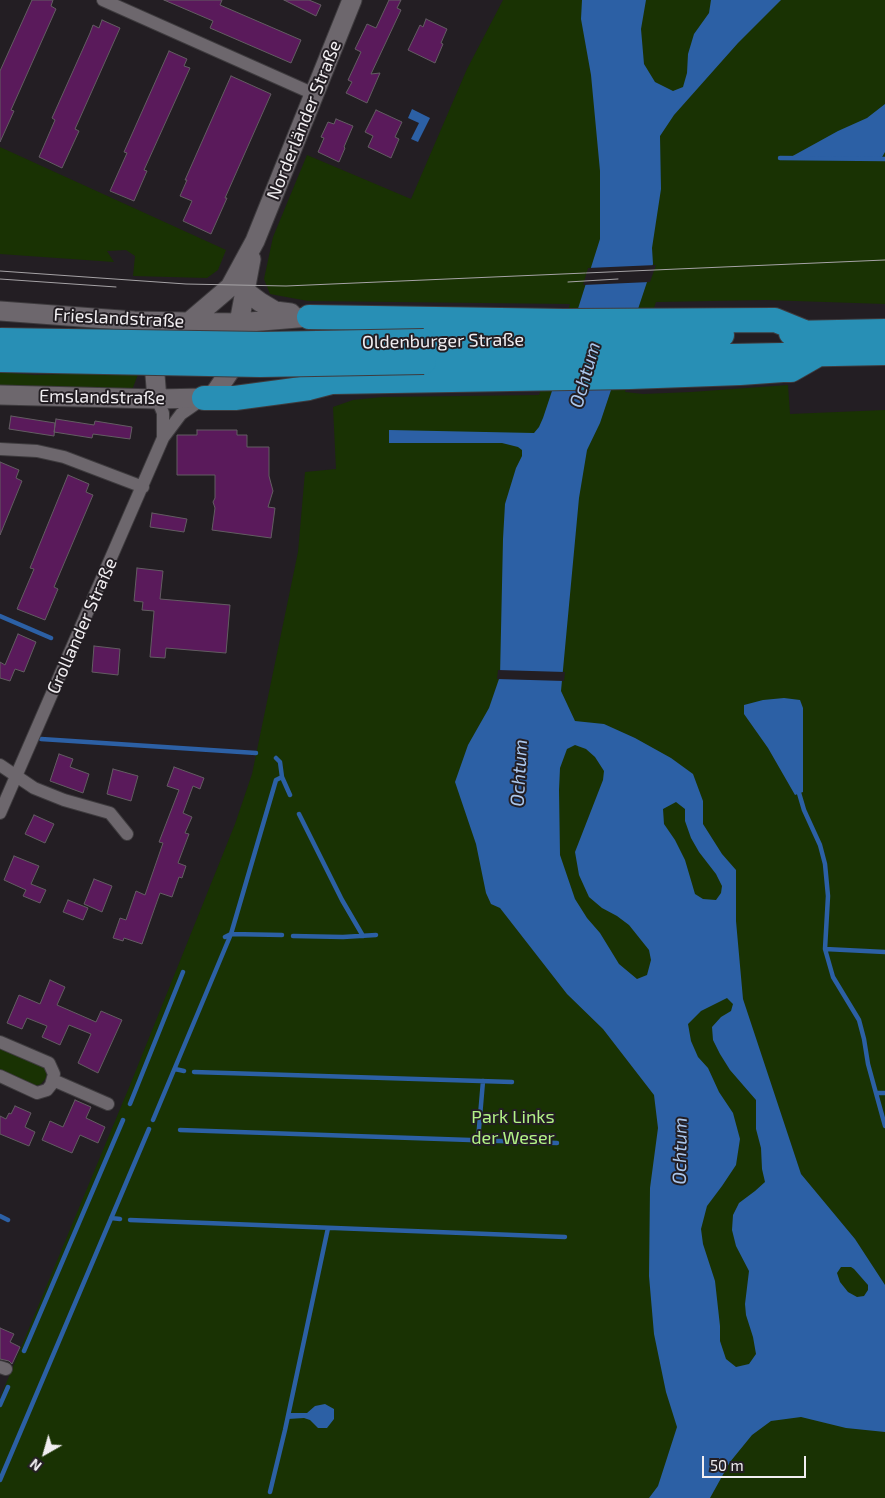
<!DOCTYPE html>
<meta charset="utf-8">
<style>
body{margin:0}
#map{position:relative;width:885px;height:1498px;overflow:hidden;background:#231e23;font-family:"Exo 2",sans-serif}
canvas{display:block}
.north{position:absolute;left:20px;top:1428px;width:50px;height:50px;-webkit-text-stroke:4px #231e23;paint-order:stroke;rotate:218deg;font-size:14px;font-weight:700;line-height:20px;text-align:center;color:#f1eef1}
.north::after{content:'';display:block;margin:auto;width:18px;height:22px;background:#f1eef1;clip-path:polygon(50% 0,100% 100%,50% 72%,0 100%)}
.scale{position:absolute;left:702px;top:1456px;width:104px;height:22px;box-sizing:border-box;border:2px solid #f1eef1;border-top:0;padding-left:6px;font-size:15px;line-height:18px;white-space:nowrap;color:#f1eef1;-webkit-text-stroke:4px #231e23;paint-order:stroke}
</style>
<div id="map">
<canvas width="885" height="1498"></canvas>
<div class="north">N</div>
<div class="scale">50 m</div>
</div>
<script>
const context = document.querySelector('canvas').getContext('2d');
context.lineJoin = 'round';
function paint(path, color) {
  context.fillStyle = color;
  context.fill(path, 'evenodd');
}
function shape(rows) {
  const path = new Path2D();
  for (const r of rows) {
    path.moveTo(r[0], r[1]);
    for (let i = 2; i < r.length; i += 2) path.lineTo(r[i], r[i + 1]);
  }
  return path;
}
function strokePath(path, color, width, dash) {
  context.strokeStyle = color;
  context.lineWidth = width;
  context.lineCap = dash ? 'butt' : 'round';
  context.setLineDash(dash || []);
  context.stroke(path);
}
function write(font, color, halo, rows, align = 'center') {
  context.font = font + ' "Exo 2",sans-serif';
  context.lineWidth = 4;
  context.setLineDash([]);
  context.textBaseline = 'middle';
  context.strokeStyle = halo;
  context.fillStyle = color;
  for (const [text, x, y, turn = 0] of rows) {
    context.save();
    context.translate(x, y);
    context.rotate((+turn || 0) * Math.PI / 180);
    context.textAlign = isNaN(turn) ? turn : align;
    if (halo) context.strokeText(text, 0, 0);
    context.fillText(text, 0, 0);
    context.restore();
  }
}
const green = shape([
 [503,0,885,0,885,304,766,300,656,302,625,392,643,394,691,392,788,385,790,414,885,410,885,1498,0,1498,0,1398,130,1085,235,824,252,774,298,552,305,472,336,469,333,407,353,400,382,397,539,395,570,304,308,301,270,294,264,279,273,237,307,155,411,199,467,69],
 [0,147,226,250,218,270,207,278,133,276,135,256,126,250,107,251,114,262,0,254],
 [0,372,35,375,139,372,132,390,0,387],
 [0,1046,43,1064,47,1071,46,1078,41,1084,35,1086,0,1071]
]);
const water = shape([
 [582,0,646,0,641,29,644,64,655,82,673,91,683,87,687,73,688,54,694,34,709,13,711,0,781,0,738,43,674,115,660,136,661,189,652,248,653,264,600,423,587,450,579,498,561,691,575,721,604,724,635,738,671,758,693,774,703,801,703,824,722,854,736,870,736,921,743,999,801,1174,855,1239,885,1285,885,1432,846,1428,801,1417,771,1421,752,1435,730,1462,710,1498,649,1498,658,1486,677,1427,666,1392,654,1334,649,1276,650,1188,658,1128,654,1095,603,1029,567,994,500,908,491,904,486,893,476,844,455,782,468,745,489,708,500,676,503,539,505,504,516,468,522,456,522,450,518,447,502,443,389,443,389,430,534,433,539,427,543,418,551,394,600,239,600,171,591,75,581,19],
 [575,745,586,749,595,757,604,771,603,780,575,852,579,875,589,897,602,908,617,916,629,925,649,950,651,960,647,975,637,979,619,964,600,933,587,918,575,899,560,855,559,790,560,768,567,749],
 [676,802,685,809,685,821,691,838,699,852,716,874,722,886,721,893,716,900,703,899,695,894,685,860,675,840,664,824,663,809],
 [727,998,733,1004,731,1011,721,1017,712,1027,713,1040,720,1054,730,1070,756,1100,756,1129,761,1148,762,1169,765,1182,755,1191,739,1203,733,1215,732,1230,736,1246,749,1271,745,1304,746,1315,753,1337,756,1354,749,1364,736,1367,726,1359,720,1341,720,1326,715,1281,703,1244,701,1229,707,1206,722,1186,736,1165,740,1139,733,1113,719,1092,708,1068,698,1057,691,1041,688,1024,701,1011],
 [841,1267,851,1267,854,1269,868,1285,868,1290,864,1296,857,1297,848,1292,840,1282,837,1273],
 [885,104,885,152,881,159,789,158,838,131,867,118],
 [412,109,430,118,418,142,411,139,419,123,408,118],
 [784,698,800,700,803,708,803,792,795,795,768,748,744,714,744,705,763,700],
 [325,1404,334,1409,334,1419,327,1428,318,1428,310,1420,304,1418,288,1419,289,1413,307,1413,315,1406]
]);
const pier = shape([
 [656,265,650,282,583,285,588,268],
 [498,670,565,672,564,681,497,679]
]);
const stream = shape([
 [780,158,885,159],
 [0,616,51,638],
 [41,739,256,753],
 [276,758,280,762,282,777,290,795],
 [799,793,804,810,820,845,825,864,828,896,825,949,833,977,859,1020,864,1039,868,1064,885,1126],
 [299,814,342,900,363,936],
 [293,936,343,937,376,935],
 [225,937,231,934,282,935],
 [825,949,885,952],
 [175,1069,184,1071],
 [194,1072,512,1082],
 [877,1093,885,1093],
 [130,1104,183,972],
 [153,1120,231,934,276,780,282,777],
 [180,1130,557,1143],
 [478,1140,483,1081],
 [0,1216,8,1220],
 [111,1218,120,1219],
 [130,1220,565,1237],
 [24,1351,123,1120],
 [0,1405,8,1387],
 [0,1480,149,1129],
 [270,1492,285,1430,328,1228]
]);
const building = shape([
 [32,0,53,0,51,6,56,9,11,110,14,111,0,142,0,71,32,0],
 [164,0,222,0,220,5,301,40,291,63,210,28,213,21,164,0],
 [284,0,309,0,321,5,316,16,284,0],
 [389,0,401,0,397,8,401,10,371,74,380,73,367,103,346,93,352,82,348,80,361,52,355,49,367,24,376,28,389,0],
 [426,19,447,29,441,43,443,44,435,63,408,50,420,25,423,27,426,19],
 [102,20,120,28,75,129,79,131,62,168,39,157,55,120,52,118,90,33,93,25,99,28,102,20],
 [169,51,187,59,184,66,190,68,144,170,147,171,134,201,110,191,127,153,124,152,169,51],
 [231,76,271,94,225,198,227,198,211,234,183,221,192,201,180,196,187,180,185,180,231,76],
 [376,110,402,122,395,137,399,139,391,158,368,147,373,136,365,132,376,110],
 [336,119,353,126,344,147,345,148,339,162,318,152,324,138,321,137,328,122,334,124,336,119],
 [11,416,55,423,54,436,9,429,11,416],
 [56,419,94,425,95,421,132,427,130,439,93,434,92,438,54,432,56,419],
 [197,430,237,430,237,435,247,435,247,447,269,447,269,476,273,491,268,507,275,508,271,538,212,530,215,508,213,502,215,498,215,475,177,475,177,435,197,435,197,430],
 [0,462,19,470,16,478,22,481,0,535,0,462],
 [68,475,89,484,86,492,93,495,54,587,58,589,45,620,17,609,34,569,30,568,68,475],
 [152,513,187,519,184,532,150,527,152,513],
 [137,568,163,571,160,599,230,605,226,653,166,648,165,658,150,657,154,611,142,610,143,602,134,601,137,568],
 [18,634,36,642,24,672,15,669,10,681,0,678,0,662,5,665,18,634],
 [94,646,120,649,118,675,92,672,94,646],
 [59,754,73,759,70,767,89,774,83,793,50,781,59,754],
 [174,767,204,778,200,789,193,786,183,813,192,817,185,833,189,834,178,863,186,866,182,878,179,877,172,897,160,893,142,944,124,938,123,941,113,938,120,918,126,920,136,891,145,895,163,843,159,842,179,790,167,786,174,767],
 [113,769,138,776,131,801,107,794,113,769],
 [34,815,54,824,45,843,25,834,34,815],
 [14,856,39,866,31,884,46,890,40,903,23,896,26,890,4,880,14,856],
 [94,879,112,886,102,912,84,904,94,879],
 [68,900,88,908,83,920,63,912,68,900],
 [50,980,65,987,57,1005,96,1022,101,1011,122,1020,98,1073,78,1063,91,1034,69,1025,60,1045,42,1037,47,1026,27,1018,22,1029,7,1023,19,995,40,1004,50,980],
 [75,1100,91,1107,86,1118,105,1127,98,1143,80,1135,72,1153,42,1140,50,1121,63,1127,75,1100],
 [15,1106,31,1113,25,1127,35,1132,29,1146,0,1134,0,1116,6,1119,9,1113,11,1114,15,1106],
 [0,1328,14,1334,10,1342,20,1347,12,1364,9,1361,0,1359,0,1328]
]);
const street = shape([
 [103,0,314,94],
 [157,399,163,413,163,438],
 [0,449,37,451,64,457,143,487],
 [0,765,34,788,64,800,110,813,127,834],
 [0,813,163,438,181,414,204,398],
 [0,1042,49,1063,54,1074,51,1085,47,1090,37,1093,0,1076],
 [53,1080,108,1104],
 [0,1367,6,1369]
]);
const secondary = shape([
 [245,291,260,302,275,311,291,313],
 [0,311,134,321,238,323,309,317],
 [0,395,157,399,204,398,215,393,230,371,251,259],
 [157,399,155,375,158,358,176,333,230,287,255,241,352,0]
]);
const highway = shape([
 [309,317,564,321,775,320,807,333],
 [791,333,885,331],
 [424,341,722,335],
 [424,362,885,353],
 [204,398,235,398,280,392,309,388,332,382,630,377,740,373,783,370,791,370,819,354]
]);
const tram = shape([
 [0,271,186,284,286,286,885,260],
 [0,279,116,287],
 [568,282,618,279]
]);
const highwayBridge = shape([
 [0,340,264,344,424,341],
 [0,360,260,365,424,362]
]);
const streetNames = [
 ["Norderländer Straße",304,120,-68],
 ["Frieslandstraße",119,318,3],
 ["Oldenburger Straße",443,341,-1],
 ["Emslandstraße",102,397,1],
 ["Grollander Straße",82,626,-66]
];
const parkNames = [
 ["Park Links",513,1117],
 ["der Weser",513,1138]
];
const waterNames = [
 ["Ochtum",585,375,-74],
 ["Ochtum",519,773,-87],
 ["Ochtum",680,1151,-89]
];
paint(green, '#193203');
paint(water, '#2c60a5');
paint(pier, '#231e23');
strokePath(stream, '#2c60a5', 4.5);
paint(building, '#5a1a5b');
strokePath(building, '#635d62', 1);
strokePath(street, '#3e3b3e', 14);
strokePath(secondary, '#3e3b3e', 21);
strokePath(highway, '#3e3b3e', 26);
strokePath(street, '#6d676d', 12);
strokePath(secondary, '#6d676d', 19);
strokePath(highway, '#288fb5', 24);
strokePath(tram, '#a6a3a6', 1);
strokePath(highwayBridge, '#3e3b3e', 26, []);
strokePath(highwayBridge, '#288fb5', 24);
write('18px', '#f1eef1', '#231e23', streetNames);
write('18px', '#b3f387', '#231e23', parkNames);
write('italic 19px', '#abc7ed', '#231e23', waterNames);
</script>
